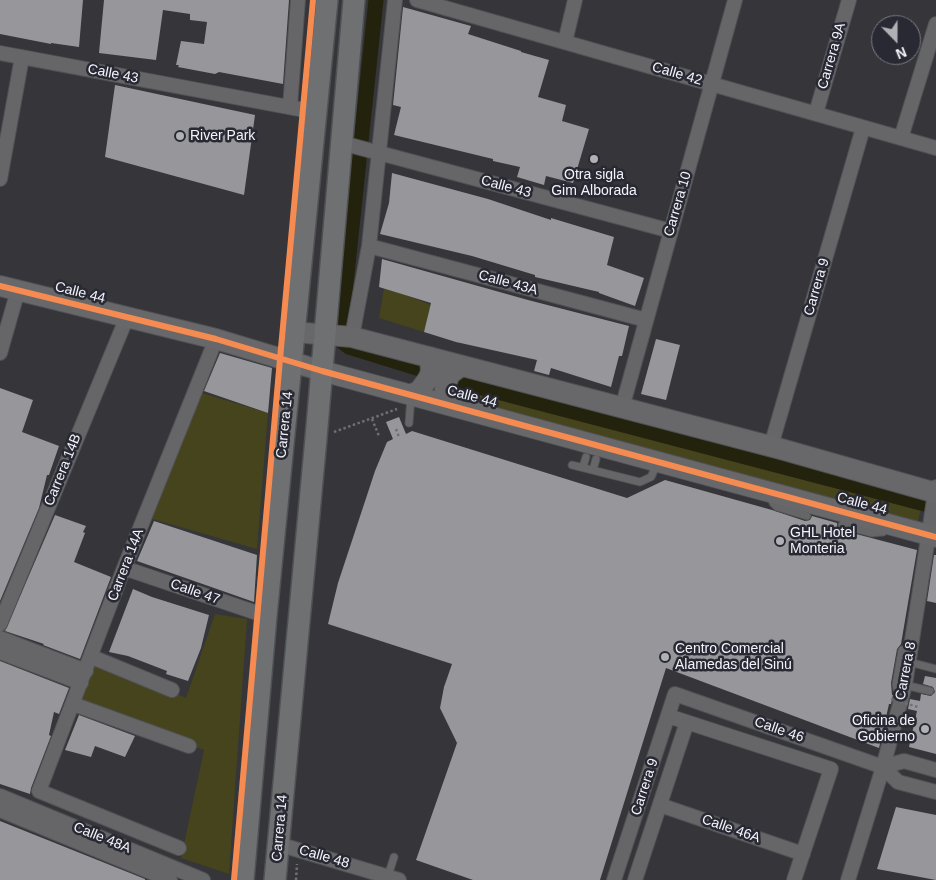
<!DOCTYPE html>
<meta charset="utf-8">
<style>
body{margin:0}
#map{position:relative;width:936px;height:880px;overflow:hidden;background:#35353a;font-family:Arial,sans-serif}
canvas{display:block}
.north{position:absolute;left:871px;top:15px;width:50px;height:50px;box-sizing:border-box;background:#282933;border:1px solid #797a83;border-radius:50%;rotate:158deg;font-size:14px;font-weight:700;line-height:20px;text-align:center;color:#f3f4fb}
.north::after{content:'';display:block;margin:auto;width:18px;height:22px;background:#b0b1b7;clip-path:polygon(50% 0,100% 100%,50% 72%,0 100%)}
</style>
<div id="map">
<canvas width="936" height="880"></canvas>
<div class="north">N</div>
</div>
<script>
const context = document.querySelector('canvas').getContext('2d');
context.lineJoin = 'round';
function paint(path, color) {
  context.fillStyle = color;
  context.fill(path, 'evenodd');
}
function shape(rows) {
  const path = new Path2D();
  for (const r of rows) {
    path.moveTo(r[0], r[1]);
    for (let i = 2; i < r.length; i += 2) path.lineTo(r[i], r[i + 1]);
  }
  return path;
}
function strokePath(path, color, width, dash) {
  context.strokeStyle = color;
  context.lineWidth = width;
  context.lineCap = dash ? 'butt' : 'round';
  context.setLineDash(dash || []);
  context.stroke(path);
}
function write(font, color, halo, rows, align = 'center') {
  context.font = font + ' Arial,sans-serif';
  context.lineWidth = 5;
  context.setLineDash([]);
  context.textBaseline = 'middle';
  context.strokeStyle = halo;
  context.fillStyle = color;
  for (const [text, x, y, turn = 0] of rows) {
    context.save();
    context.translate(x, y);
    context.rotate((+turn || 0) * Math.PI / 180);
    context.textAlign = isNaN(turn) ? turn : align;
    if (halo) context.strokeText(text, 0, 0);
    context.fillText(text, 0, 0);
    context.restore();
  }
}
const green = shape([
 [384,288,408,296,431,305,424,332,379,318],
 [460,375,924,498,917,524,453,397,456,380],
 [195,391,268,413,257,549,149,518],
 [215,614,247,619,229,874,181,858,204,750,77,702,94,658,186,698]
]);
const canal = shape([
 [376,0,340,340,349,347,420,369],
 [463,383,936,507]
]);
const building = shape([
 [0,0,83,0,79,47,51,43,51,44,0,34],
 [104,0,289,0,283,84,219,72,215,74,178,67,179,65,176,65,181,41,204,44,207,22,190,20,190,14,163,10,156,60,99,53],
 [403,7,471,26,468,34,521,51,521,52,549,60,538,97,566,105,562,121,589,129,573,183,546,176,544,185,517,177,520,167,493,161,493,159,394,135,401,107,393,105],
 [115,85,255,115,244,195,105,157],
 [392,173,488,199,551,220,551,218,614,237,607,265,644,278,635,306,599,293,599,292,535,277,535,275,472,256,380,234,389,203],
 [382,259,528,300,629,326,622,356,619,356,611,387,551,368,549,375,534,371,537,360,456,342,424,332,431,303,379,287],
 [656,339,680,345,666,400,641,394],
 [220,353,272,368,268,413,204,391],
 [0,388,33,400,22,432,59,446,49,475,47,475,39,508,0,601],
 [399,417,406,434,412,431,627,498,665,480,772,510,805,521,810,520,812,516,837,523,837,527,841,530,917,550,901,644,897,649,891,683,892,695,893,695,891,704,889,704,879,748,666,668,600,880,473,880,416,860,457,743,440,708,444,687,452,664,328,624,338,583,375,471,387,442,393,439,386,422],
 [55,515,86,526,83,532,85,533,74,562,111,577,80,659,43,645,44,644,5,631],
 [154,521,257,555,254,602,137,561],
 [934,555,936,555,936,603,927,601],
 [133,589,152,597,209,615,201,648,188,681,166,674,167,671,128,656,109,652],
 [0,661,69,688,59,714,54,712,49,735,51,736,31,788,30,794,0,784],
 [925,676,936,678,936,754,909,747,917,711,908,709,910,699,920,701,921,694,931,696,935,692,933,687,923,684],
 [79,715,135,736,125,757,95,746,91,757,65,750],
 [896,807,936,815,936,880,877,869],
 [0,821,145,879,145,880,0,880]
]);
const path = shape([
 [372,419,379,436],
 [396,429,399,437],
 [334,432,397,409],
 [296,880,297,864]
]);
const lane = shape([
 [409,423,411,397],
 [572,465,640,482,651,477,657,464],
 [583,467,586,457],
 [593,470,596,459],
 [771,497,773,503,777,507,807,516],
 [842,525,872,533,883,532,889,528],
 [909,662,936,669],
 [905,685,930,691],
 [903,693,897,689,896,684,902,650,911,646],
 [388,876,394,857]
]);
const street = shape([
 [417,0,936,148],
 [565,42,575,0],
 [0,53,315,112],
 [290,107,298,0],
 [816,113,849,0],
 [901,138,936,24],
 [342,143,671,231],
 [0,179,22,57],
 [369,246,646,320],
 [352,337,369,246,395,0],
 [0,353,18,290],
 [622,408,735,0],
 [771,446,863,128],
 [124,568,266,616],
 [0,624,127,317],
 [0,638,86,671],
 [0,652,81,683],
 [92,657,172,690],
 [73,704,189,746],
 [668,716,831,769,794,880],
 [883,767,904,761,936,770],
 [0,796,203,880],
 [660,805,803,854],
 [0,810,170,880],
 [278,844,399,880],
 [179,848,39,791,124,568,216,339],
 [614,880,675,694,883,767,898,782,936,792],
 [635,880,687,722],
 [848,880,883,767,905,685,936,487]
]);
const secondary = shape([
 [0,286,216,339,322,371,936,537],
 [294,332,352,337,781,449,936,493],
 [412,394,419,391,428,379,431,372,430,357],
 [450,404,445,392,445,386,450,374,461,366]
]);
const primary = shape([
 [243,880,266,616,327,0],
 [275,880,316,438,354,0]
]);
const pathBridge = shape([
 [891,699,918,707]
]);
const cycleway = shape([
 [0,286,216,339,322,371,936,537],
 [234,880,280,359,313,0]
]);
const markers = [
 [180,136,5,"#b0b1b7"],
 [594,159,5,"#b0b1b7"],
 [780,541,5,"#b0b1b7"],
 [665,657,5,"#b0b1b7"],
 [925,729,5,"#b0b1b7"]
];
const streetNames = [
 ["Carrera 9A",832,56,-74],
 ["Calle 43",113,74,11],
 ["Calle 42",677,74,16],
 ["Calle 43",506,187,15],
 ["Carrera 10",678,204,-74],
 ["Calle 43A",508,283,15],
 ["Carrera 9",817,287,-74],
 ["Calle 44",80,293,14],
 ["Calle 44",472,397,15],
 ["Carrera 14",285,425,-84],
 ["Carrera 14B",63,470,-68],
 ["Calle 44",862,504,15],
 ["Carrera 14A",126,565,-69],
 ["Calle 47",195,592,19],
 ["Carrera 8",906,671,-79],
 ["Calle 46",779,730,19],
 ["Carrera 9",645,787,-72],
 ["Carrera 14",280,828,-85],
 ["Calle 46A",731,829,19],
 ["Calle 48A",102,838,22],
 ["Calle 48",324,857,16]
];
const poiNames = [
 ["River Park",190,136],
 ["Otra sigla",594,175,"center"],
 ["Gim Alborada",594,191,"center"],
 ["GHL Hotel",790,533],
 ["Monteria",790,549],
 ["Centro Comercial",675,649],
 ["Alamedas del Sinú",675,665],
 ["Oficina de",915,721,"right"],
 ["Gobierno",915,737,"right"]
];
paint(green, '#46441d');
strokePath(canal, '#23220c', 15);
paint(building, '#96969b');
strokePath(lane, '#505154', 9);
strokePath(street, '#505154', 16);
strokePath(secondary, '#505154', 22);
strokePath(primary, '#505154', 24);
strokePath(path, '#707073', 2.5, [2.5, 2.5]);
strokePath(lane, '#666669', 7);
strokePath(street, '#666669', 14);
strokePath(secondary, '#68686a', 20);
strokePath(primary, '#6f7072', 21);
strokePath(pathBridge, '#707073', 2.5, [2.5, 2.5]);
strokePath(cycleway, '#f68b52', 6);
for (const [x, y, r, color] of markers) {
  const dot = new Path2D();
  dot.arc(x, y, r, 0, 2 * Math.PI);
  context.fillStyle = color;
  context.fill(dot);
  strokePath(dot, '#282933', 2);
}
write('14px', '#f3f4fb', '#282933', streetNames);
write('14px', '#f3f4fb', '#282933', poiNames, 'left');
</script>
